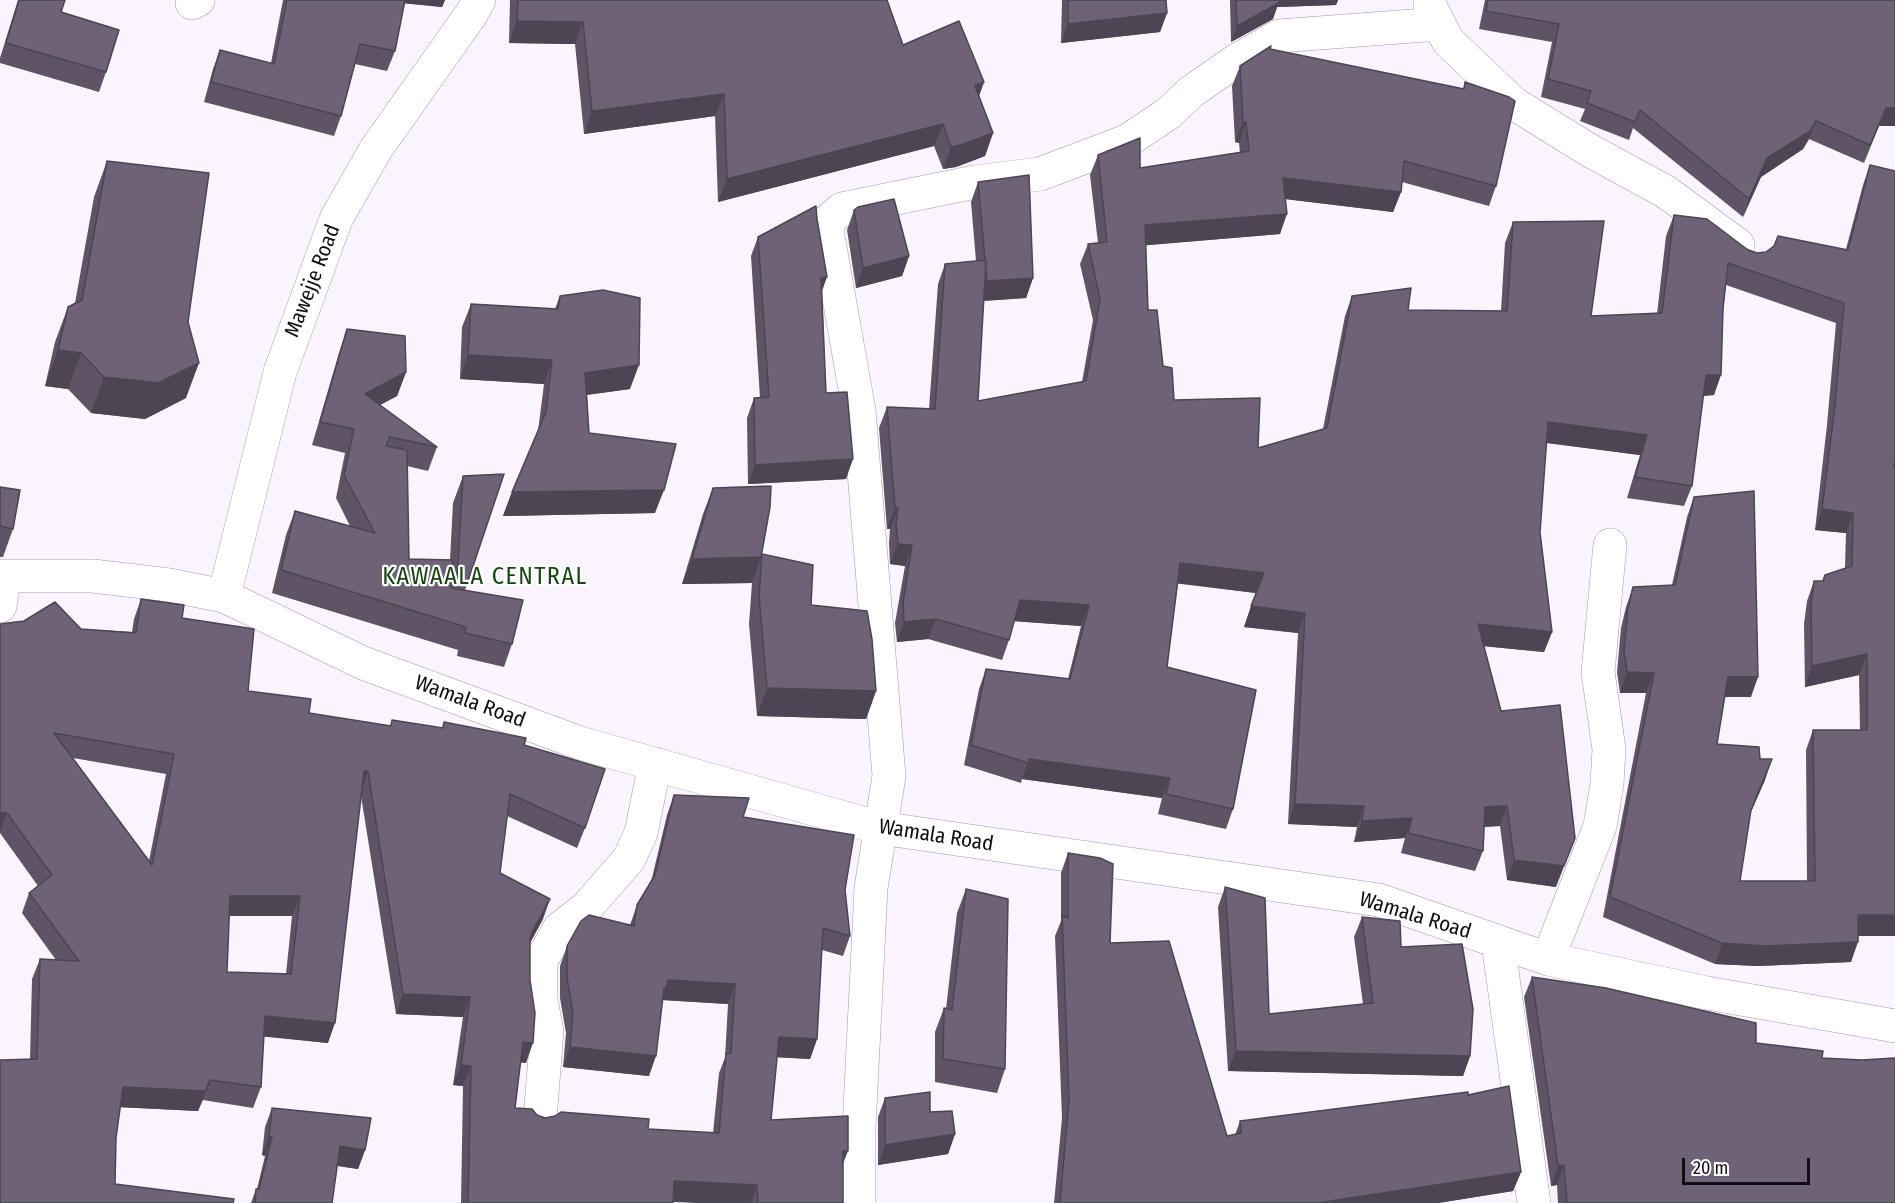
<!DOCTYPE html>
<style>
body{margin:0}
#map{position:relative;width:1895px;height:1203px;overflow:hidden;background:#f9f4fd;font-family:"Fira Sans Condensed",sans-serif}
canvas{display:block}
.scale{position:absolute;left:1682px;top:1158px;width:128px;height:27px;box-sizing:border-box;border:3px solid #120d15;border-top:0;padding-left:8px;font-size:18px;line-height:21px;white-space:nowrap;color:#120d15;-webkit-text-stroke:4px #fff;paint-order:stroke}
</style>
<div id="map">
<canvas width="1895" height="1203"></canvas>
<div class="scale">20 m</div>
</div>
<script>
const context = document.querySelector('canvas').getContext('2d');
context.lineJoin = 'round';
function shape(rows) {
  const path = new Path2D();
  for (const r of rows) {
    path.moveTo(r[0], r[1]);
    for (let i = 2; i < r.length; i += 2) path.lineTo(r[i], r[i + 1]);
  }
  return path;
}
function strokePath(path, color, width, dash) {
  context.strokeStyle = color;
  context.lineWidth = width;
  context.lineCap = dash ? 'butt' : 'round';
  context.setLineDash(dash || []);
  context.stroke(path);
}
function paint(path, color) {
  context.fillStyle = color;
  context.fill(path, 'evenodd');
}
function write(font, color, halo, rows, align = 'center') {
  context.font = font + ' "Fira Sans Condensed",sans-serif';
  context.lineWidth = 4.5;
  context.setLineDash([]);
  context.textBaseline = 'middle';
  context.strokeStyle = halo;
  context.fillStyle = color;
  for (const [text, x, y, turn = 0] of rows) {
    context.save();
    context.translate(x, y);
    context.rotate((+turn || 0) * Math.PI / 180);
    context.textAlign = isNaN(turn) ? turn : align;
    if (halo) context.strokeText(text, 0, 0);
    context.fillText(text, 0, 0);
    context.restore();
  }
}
const street = shape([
 [1430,0,1430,6,1448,41,1513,103,1589,150,1666,192,1738,245],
 [192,3,198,0],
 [0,576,93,576,169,585,224,596,363,663,580,743,880,828,1379,900,1548,959,1707,993,1895,1026],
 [224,596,280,372,336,219,376,149,472,13,479,0],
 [0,606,4,576],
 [1498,942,1534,1203],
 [1548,959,1600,826,1607,784,1609,749,1598,672,1610,545],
 [540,1119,547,1032,541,1000,541,961,559,929,586,908,629,859,641,833,655,764],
 [859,1203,859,1128,871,888,889,776,859,411,828,236,828,221,842,209,975,182,1040,174,1127,141,1169,113,1191,92,1234,62,1279,36,1439,24]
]);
const wall = shape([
 [18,0,65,0,61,12,106,72,99,92,0,63,0,58],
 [283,0,445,0,442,7,404,3,395,51,387,71,355,64,341,116,334,136,204,102,213,69,220,50,271,63],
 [510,0,887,0,903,45,984,82,979,96,993,133,985,156,956,167,943,169,934,146,718,202,715,116,584,134,575,44,509,43],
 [1062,0,1166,0,1167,13,1160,32,1061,43],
 [1230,0,1338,0,1336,5,1277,7,1273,19,1231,42],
 [1485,0,1895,0,1879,126,1864,163,1809,139,1803,149,1761,177,1743,217,1633,128,1629,140,1580,121,1585,109,1541,97,1552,42,1479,29],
 [1270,49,1463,89,1465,82,1496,186,1489,206,1402,182,1401,192,1393,212,1286,199,1280,234,1146,245,1148,310,1163,366,1174,400,1258,448,1323,429,1345,316,1352,296,1408,310,1501,311,1505,243,1513,222,1591,316,1657,314,1666,236,1674,215,1757,253,1846,249,1863,185,1870,165,1894,467,1895,466,1895,936,1858,936,1851,962,1758,966,1715,964,1603,917,1646,693,1620,693,1617,672,1621,628,1626,607,1633,587,1672,585,1687,517,1694,497,1751,697,1724,697,1717,744,1760,759,1765,780,1750,814,1740,881,1807,881,1806,750,1813,730,1860,730,1859,675,1805,687,1804,624,1807,601,1814,581,1822,581,1825,575,1845,568,1846,533,1815,530,1827,425,1836,323,1726,285,1714,395,1703,396,1692,486,1684,506,1627,498,1640,455,1546,443,1540,532,1552,632,1544,652,1484,646,1501,711,1556,887,1507,880,1500,826,1484,827,1483,851,1475,871,1401,853,1405,838,1354,842,1357,827,1288,824,1298,633,1244,627,1256,593,1178,583,1167,667,1233,809,1226,829,1158,814,1162,798,1022,779,1021,783,964,765,979,689,986,669,1068,679,1081,626,1014,621,1009,640,1002,660,928,639,897,642,895,623,905,566,890,564,889,543,890,529,887,529,879,428,887,407,929,409,938,284,945,264,976,261,971,202,978,182,1033,278,1026,298,983,301,978,401,1082,382,1093,320,1080,264,1088,244,1098,243,1090,175,1098,155,1140,168,1240,153,1239,143,1235,142,1232,86,1240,66],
 [107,161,188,322,186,398,145,419,91,413,68,389,45,386,55,342,68,307,75,303,94,197],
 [854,210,909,256,902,276,856,288,847,230],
 [817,219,822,290,826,393,846,479,748,484,747,418,754,398,760,398,751,256,758,237],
 [560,296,630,389,587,395,589,433,655,513,503,516,512,492,538,431,544,384,460,379,462,327,471,304,555,309],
 [347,329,406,372,397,396,380,405,437,447,428,471,407,466,409,559,450,560,453,503,463,476,504,474,465,590,512,644,504,667,457,656,458,650,272,593,286,535,295,511,350,526,336,498,345,453,312,445,339,353],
 [0,487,13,529,3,557,0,557],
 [713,488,761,557,811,605,876,691,866,719,757,716,749,624,752,583,682,584,703,514],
 [141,599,182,618,248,691,309,713,390,726,392,720,442,728,444,722,524,745,585,828,577,848,507,816,500,873,543,919,530,943,526,1063,520,1062,515,1108,545,1118,648,1129,713,1133,719,1073,725,1058,728,1004,663,1000,649,1076,563,1067,566,1033,560,998,560,966,567,946,630,925,637,905,651,882,667,815,674,795,743,817,845,890,850,936,843,956,822,950,817,1039,810,1059,777,1057,771,1120,843,1164,843,1203,701,1203,673,1202,673,1203,461,1203,463,1086,453,1085,463,1017,396,1014,361,796,328,1043,264,1036,261,1087,253,1108,203,1100,198,1111,120,1107,0,1203,30,1059,32,979,40,959,56,960,22,913,29,893,38,886,0,833,0,624,132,632,134,619],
 [73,758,166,774,149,861],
 [229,916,292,916,286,974,227,972],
 [1068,853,1110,943,1227,1136,1235,1135,1240,1121,1468,1095,1521,1172,1513,1191,1438,1203,1054,1203,1062,1118,1055,936,1061,921,1061,873],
 [1225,887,1269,1014,1363,1004,1354,937,1362,917,1401,947,1470,1056,1463,1076,1228,1071,1218,907],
 [966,889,1005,1069,997,1093,935,1082,935,1032,944,1008,946,1009,957,913],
 [1532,977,1756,1043,1822,1058,1862,1060,1895,1203,1558,1203,1557,1185,1551,1186,1524,997],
 [885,1098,930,1112,955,1134,948,1154,878,1165,878,1117],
 [272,1108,365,1150,358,1169,337,1166,332,1203,251,1203,256,1189,257,1189,265,1156,262,1155,265,1127]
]);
const shadedWall = shape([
 [402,0,445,0,442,7,401,3],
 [1278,0,1338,0,1336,5,1277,7,1273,19,1231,42,1237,26],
 [1167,13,1160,32,1061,43,1068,24],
 [517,21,583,22,575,44,509,43],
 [984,82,976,104,975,86],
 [724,94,715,116,584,134,592,111],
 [1886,108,1895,108,1895,126,1879,126,1864,163],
 [1816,121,1809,139,1803,149,1761,177,1743,217,1749,199,1767,158],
 [1243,122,1246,122,1239,143,1235,142],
 [943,124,934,146,718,202,727,179],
 [993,133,985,156,956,167,943,169,951,147],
 [1283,178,1401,192,1393,212,1276,198],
 [1287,214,1280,234,1138,246,1145,225],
 [909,256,902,276,856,288,863,268],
 [827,277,820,297,821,278],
 [1033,278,1026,298,980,301,987,281],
 [58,350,81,353,68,389,45,386],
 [468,355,552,360,544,384,460,379],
 [199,363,186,398,145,419,91,413,104,377],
 [639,365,630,389,577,396,585,373],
 [406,372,397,396,357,417,365,394],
 [1706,375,1721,375,1714,395,1699,396],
 [1548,422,1647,435,1640,455,1541,442],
 [853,459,846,479,748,484,755,465],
 [664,490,655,513,503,516,512,492],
 [895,508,898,508,890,529,887,529],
 [1822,509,1853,513,1846,533,1815,530],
 [898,544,912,545,905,566,890,564],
 [761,557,752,583,682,584,692,559],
 [1180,563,1264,573,1256,593,1173,583],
 [1020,600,1089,605,1081,626,1012,621],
 [1251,606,1305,613,1298,633,1244,627],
 [936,619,928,639,897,642,904,622],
 [1478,624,1552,632,1544,652,1471,645],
 [1867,654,1859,675,1805,687,1812,666],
 [1627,672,1654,673,1646,693,1620,693],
 [1728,677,1758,677,1751,697,1720,697],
 [767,688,876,691,866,719,757,716],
 [1029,759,1170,778,1162,798,1022,779],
 [1772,759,1765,780,1743,830,1751,810],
 [364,771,368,771,361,791],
 [1295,804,1364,806,1357,827,1288,824],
 [1507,806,1500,826,1478,827,1485,807],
 [0,812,7,813,0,831],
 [1412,818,1405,838,1354,842,1362,821],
 [1575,838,1556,887,1507,880,1514,860],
 [230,896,300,896,292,916,223,916],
 [550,899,543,919,525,952,532,932],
 [1858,915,1895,915,1895,936,1850,936],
 [1858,942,1851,962,1758,966,1715,964,1722,943],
 [668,980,735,984,728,1004,662,1000,657,1008],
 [403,994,470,997,463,1017,396,1014],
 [265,1016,335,1023,328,1043,258,1036],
 [779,1037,817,1039,810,1059,772,1057],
 [523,1042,533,1043,526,1063,516,1062],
 [570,1047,656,1056,649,1076,563,1067],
 [1236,1051,1470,1056,1463,1076,1228,1071],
 [461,1065,471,1066,463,1086,453,1085],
 [210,1080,198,1111,116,1107,123,1087],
 [955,1134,948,1154,878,1165,885,1145],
 [269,1136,272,1137,265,1156,262,1155],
 [340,1146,365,1150,358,1169,333,1165],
 [843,1151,848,1151,840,1171],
 [1564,1165,1557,1185,1551,1186,1558,1166],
 [1521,1172,1513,1191,1438,1203,1317,1203],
 [674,1181,757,1185,751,1203,701,1203,667,1201]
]);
const building = shape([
 [19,0,65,0,61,12,119,30,106,72,6,43,19,0],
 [287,0,405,0,395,51,360,44,341,116,211,82,220,50,274,64,287,0],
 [518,0,887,0,903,45,959,21,984,82,975,86,993,133,964,144,951,147,943,124,727,179,724,94,592,111,583,22,517,21,518,0],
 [1068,0,1166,0,1167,13,1068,24,1068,0],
 [1236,0,1279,0,1279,3,1237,26,1236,0],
 [1488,0,1895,0,1895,108,1886,108,1870,145,1816,121,1810,131,1767,158,1749,199,1640,110,1635,122,1587,103,1591,91,1548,79,1559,24,1486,11,1488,0],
 [1271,46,1270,49,1464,89,1465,82,1509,97,1515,101,1496,186,1404,161,1401,192,1283,178,1287,214,1145,225,1148,310,1157,310,1163,366,1172,368,1174,400,1260,398,1258,448,1327,428,1352,296,1411,288,1408,310,1507,311,1513,222,1604,221,1591,316,1662,313,1674,215,1707,219,1748,250,1757,253,1766,252,1774,246,1778,236,1848,250,1870,165,1895,171,1895,460,1894,467,1895,466,1895,915,1858,915,1858,942,1765,946,1722,943,1610,897,1654,673,1627,672,1624,651,1628,608,1633,587,1675,585,1694,497,1754,491,1758,677,1728,677,1717,744,1759,747,1760,759,1772,759,1751,810,1740,881,1815,881,1813,730,1867,730,1867,654,1812,666,1811,604,1814,581,1823,581,1825,575,1852,566,1853,513,1822,509,1835,405,1844,303,1728,263,1723,308,1721,375,1706,375,1692,486,1635,477,1647,435,1548,422,1540,532,1552,632,1478,624,1501,711,1560,705,1575,838,1564,866,1514,860,1507,806,1485,807,1483,851,1408,833,1412,818,1362,821,1364,806,1295,804,1305,613,1251,606,1264,573,1180,563,1167,667,1256,690,1233,809,1166,794,1170,778,1029,759,1028,763,971,745,986,669,1070,679,1089,605,1020,600,1009,640,936,619,904,622,903,603,912,545,898,544,896,523,898,508,895,508,887,407,935,409,945,264,986,260,978,401,1086,381,1100,299,1088,244,1107,242,1098,155,1140,138,1140,168,1249,151,1246,122,1243,122,1240,66,1271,46],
 [107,161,209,173,188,322,199,363,158,383,104,377,81,353,58,350,68,307,82,300,107,161],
 [1029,175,1033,278,987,281,978,182,1029,175],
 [894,199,909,256,863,268,854,210,858,207,894,199],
 [816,206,817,219,827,277,821,278,826,393,847,392,853,459,755,465,754,398,769,397,758,237,816,206],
 [603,290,640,298,639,365,585,373,589,433,676,444,664,490,512,492,546,412,552,360,468,355,471,304,558,309,560,296,603,290],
 [347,329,405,336,406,372,365,394,437,447,390,437,386,446,407,450,409,559,453,560,451,588,523,600,512,644,465,633,466,627,281,570,295,511,375,533,344,475,354,429,320,422,347,329],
 [504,474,467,584,457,583,463,476,504,474],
 [771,486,770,507,761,557,692,559,713,488,771,486],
 [0,487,20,490,13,529,0,526,0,487],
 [762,554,813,565,811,605,867,611,872,639,876,691,767,688,759,596,762,554],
 [141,599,184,605,182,618,254,629,248,691,311,699,309,713,391,726,392,720,443,728,444,722,526,738,524,745,605,769,585,828,510,794,500,873,550,899,532,932,530,940,530,980,535,1013,533,1043,523,1042,515,1108,532,1109,537,1115,545,1118,555,1116,561,1112,649,1119,648,1129,719,1133,726,1053,731,1053,735,984,668,980,666,988,664,988,656,1056,570,1047,573,1013,567,978,567,946,581,921,589,915,634,926,637,905,655,875,674,795,749,798,743,817,854,835,845,890,850,936,823,928,817,1039,779,1037,771,1120,848,1116,848,1151,843,1151,843,1203,758,1203,757,1185,674,1181,673,1203,468,1203,471,1066,461,1065,470,997,403,994,368,771,364,771,335,1023,265,1016,261,1087,210,1080,206,1091,123,1087,116,1138,115,1184,234,1199,233,1203,0,1203,0,1060,37,1059,40,959,79,961,29,893,52,875,7,813,0,812,0,624,24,621,55,602,81,629,136,633,141,599],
 [54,733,174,754,152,865,54,733],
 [230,896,300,896,291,974,227,972,230,896],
 [1068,853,1100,858,1113,864,1110,943,1169,941,1227,1136,1241,1133,1240,1121,1468,1092,1468,1095,1509,1086,1521,1172,1317,1203,1060,1203,1069,1099,1062,916,1068,918,1068,853],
 [1225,887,1265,898,1269,1014,1373,1003,1362,917,1400,921,1401,947,1462,944,1473,1009,1470,1056,1236,1051,1225,887],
 [966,889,1008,899,1005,1069,943,1059,944,1008,952,1010,966,889],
 [1532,977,1606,988,1756,1023,1756,1043,1823,1051,1822,1058,1862,1060,1895,1058,1895,1203,1567,1203,1564,1165,1558,1166,1532,977],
 [930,1092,930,1112,952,1111,955,1134,885,1145,885,1098,930,1092],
 [272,1108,371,1118,365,1150,340,1146,332,1203,255,1203,256,1189,259,1189,272,1137,269,1136,272,1108]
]);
const streetNames = [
 ["Mawejje Road",313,281,-69],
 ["Wamala Road",470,702,20],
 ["Wamala Road",936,836,9],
 ["Wamala Road",1415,916,17]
];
const quarterNames = [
 ["KAWAALA CENTRAL",485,577]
];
strokePath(street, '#a498ad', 34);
strokePath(street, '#fff', 33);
paint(wall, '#5f5465');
paint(shadedWall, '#4d4553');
paint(building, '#6e6276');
strokePath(building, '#4d4553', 1.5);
write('21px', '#120d15', '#fff', streetNames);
context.letterSpacing = '1.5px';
write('24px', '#16470f', '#fff', quarterNames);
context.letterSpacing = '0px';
</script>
